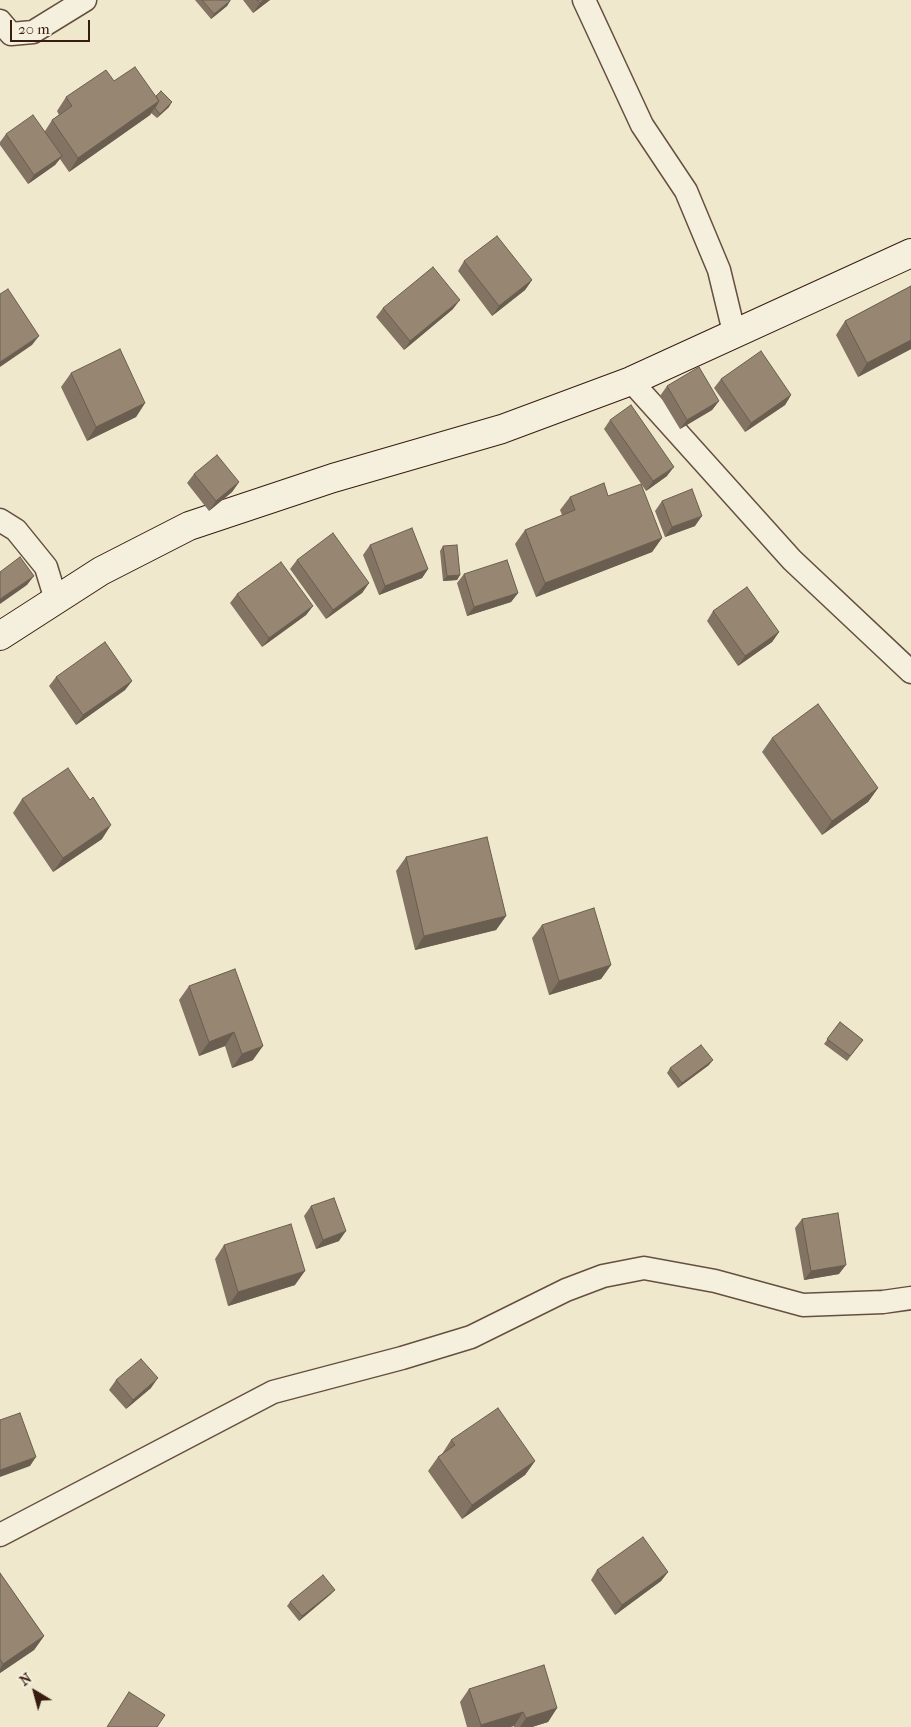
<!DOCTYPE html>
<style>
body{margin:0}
#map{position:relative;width:911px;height:1727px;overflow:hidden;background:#efe8cd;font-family:"IM FELL French Canon",serif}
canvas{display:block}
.north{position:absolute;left:10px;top:1667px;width:50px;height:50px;-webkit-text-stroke:4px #f5f0de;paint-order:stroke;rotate:323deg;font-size:14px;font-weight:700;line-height:20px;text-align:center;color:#381c0f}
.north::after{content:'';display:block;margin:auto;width:18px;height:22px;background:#381c0f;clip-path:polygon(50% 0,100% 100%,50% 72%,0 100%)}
.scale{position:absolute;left:10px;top:20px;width:80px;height:22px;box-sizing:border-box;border:2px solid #381c0f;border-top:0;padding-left:6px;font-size:15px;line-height:18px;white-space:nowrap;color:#381c0f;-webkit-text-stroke:4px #f5f0de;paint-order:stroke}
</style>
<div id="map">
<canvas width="911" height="1727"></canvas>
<div class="north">N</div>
<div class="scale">20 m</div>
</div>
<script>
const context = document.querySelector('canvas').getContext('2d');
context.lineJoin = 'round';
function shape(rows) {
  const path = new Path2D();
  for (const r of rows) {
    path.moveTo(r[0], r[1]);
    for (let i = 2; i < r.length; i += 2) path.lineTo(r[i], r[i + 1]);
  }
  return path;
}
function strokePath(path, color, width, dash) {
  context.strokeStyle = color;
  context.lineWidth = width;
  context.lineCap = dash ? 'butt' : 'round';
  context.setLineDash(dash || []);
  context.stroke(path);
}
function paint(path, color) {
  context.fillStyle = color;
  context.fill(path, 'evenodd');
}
const street = shape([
 [584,0,642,125,686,191,719,270,734,332],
 [0,21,11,34,33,32,85,0],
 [631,381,792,560,911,672],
 [0,520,16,530,46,567,56,600],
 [0,1535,273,1392,402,1358,471,1337,566,1290,603,1276,644,1268,715,1281,803,1305,883,1302,911,1298]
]);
const secondary = shape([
 [0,636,101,571,189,526,333,478,502,429,631,381,911,253]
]);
const wall = shape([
 [195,0,230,0,230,1,227,6,211,19],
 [243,0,270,0,253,13],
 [114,81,169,107,157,118,151,113,150,115,69,172,60,159,55,165,28,184,0,145,0,142,6,134,45,131,52,120,59,115,57,111,66,97],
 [464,261,532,280,525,290,492,316,458,271],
 [911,286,911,349,858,377,836,335,845,321],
 [383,308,453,309,404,350,376,317],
 [71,373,145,403,136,417,87,441,61,387],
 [721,379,791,395,785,405,745,432,714,388],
 [667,386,719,401,712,410,680,429,660,396],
 [610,420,667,476,646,491,604,429],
 [194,474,239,482,232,492,209,511,187,483],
 [608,496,662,538,652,552,536,597,515,544,525,530,562,515,560,510,570,497],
 [662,501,695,526,665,537,655,511],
 [370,545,428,569,422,578,379,595,363,555],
 [443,546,460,575,457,580,443,581,440,551],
 [297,560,369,583,362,593,326,619,290,569],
 [464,574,518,593,511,602,467,616,457,583],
 [237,594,313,606,306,615,262,647,230,603],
 [713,611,779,632,772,642,738,666,707,621],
 [56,677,132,681,125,690,76,725,49,686],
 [772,738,878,788,868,802,822,835,762,752],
 [22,799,102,839,53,872,13,813],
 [406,857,506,916,496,930,415,950,396,871],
 [542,925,611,965,601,979,549,995,532,938],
 [235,969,253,1060,232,1068,225,1046,199,1056,179,1000,189,986],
 [840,1022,863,1040,847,1061,824,1044],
 [709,1065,678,1088,667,1073,670,1068],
 [311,1206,339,1241,316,1249,304,1216],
 [802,1219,839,1274,804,1280,795,1228],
 [224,1245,295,1285,228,1306,215,1259],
 [116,1380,151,1388,126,1409,109,1390],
 [451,1440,535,1461,525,1475,462,1519,428,1471,438,1457,442,1454],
 [597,1570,668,1572,661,1581,615,1615,591,1580],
 [0,1573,44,1636,34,1650,0,1673],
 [331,1594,299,1621,287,1606,290,1602],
 [469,1689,557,1708,548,1722,532,1727,514,1727,514,1726,510,1727,467,1727,460,1702]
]);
const shadedWall = shape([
 [264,0,270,0,253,13,260,3],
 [230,1,227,6,211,19,214,14],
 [159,101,150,115,69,172,78,158],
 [172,102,169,107,157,118,160,114],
 [62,156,55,165,28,184,34,175],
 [532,280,525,290,492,316,499,306],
 [460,300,453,309,404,350,410,341],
 [39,336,32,345,0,367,0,362],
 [911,340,911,349,858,377,867,363],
 [791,395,785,405,745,432,751,423],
 [719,401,712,410,680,429,687,420],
 [145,403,136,417,87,441,96,427],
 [674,467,667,476,646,491,653,481],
 [239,482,232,492,209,511,216,501],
 [702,516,695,526,665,537,672,527],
 [662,538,652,552,536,597,545,583],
 [428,569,422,578,379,595,385,586],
 [460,575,457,580,443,581,447,576],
 [34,576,27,585,0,604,0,599],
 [369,583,362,593,326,619,333,610],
 [518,593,511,602,467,616,474,607],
 [313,606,306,615,262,647,269,638],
 [779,632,772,642,738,666,745,656],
 [132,681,125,690,76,725,83,715],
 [878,788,868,802,822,835,832,821],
 [111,825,102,839,53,872,63,858],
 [506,916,496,930,415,950,424,936],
 [611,965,601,979,549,995,559,981],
 [234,1032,225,1046,199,1056,209,1042],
 [263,1046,253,1060,232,1068,242,1054],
 [713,1060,709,1065,678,1088,682,1083],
 [346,1231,339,1241,316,1249,323,1240],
 [846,1265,839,1274,804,1280,811,1271],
 [305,1271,295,1285,228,1306,238,1292],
 [158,1378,151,1388,126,1409,133,1400],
 [36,1457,30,1466,0,1477,0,1470],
 [535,1461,525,1475,462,1519,472,1505],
 [668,1572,661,1581,615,1615,622,1605],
 [335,1590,331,1594,299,1621,302,1616],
 [44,1636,34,1650,0,1673,0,1669,3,1664],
 [557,1708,548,1722,532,1727,520,1727,526,1718],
 [523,1712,514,1726,510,1727,480,1727,481,1725]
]);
const building = shape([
 [202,0,230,0,230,1,214,14,202,0],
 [257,0,264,0,260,3,257,0],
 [135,67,159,101,78,158,52,120,72,106,66,97,106,70,114,81,135,67],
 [161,91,172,102,160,114,155,108,159,101,156,96,161,91],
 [33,115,62,156,34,175,6,134,33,115],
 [497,236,532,280,499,306,464,261,497,236],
 [433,267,460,300,410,341,383,308,433,267],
 [911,286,911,340,867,363,845,321,911,286],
 [8,289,39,336,0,362,0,294,8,289],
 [120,349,145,403,96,427,71,373,120,349],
 [761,351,791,395,751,423,721,379,761,351],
 [699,367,719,401,687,420,667,386,699,367],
 [631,405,674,467,653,481,610,420,631,405],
 [217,455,239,482,216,501,194,474,217,455],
 [604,483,608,496,641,484,662,538,545,583,525,530,575,510,570,497,604,483],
 [692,489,702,516,672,527,662,501,692,489],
 [412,528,428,569,385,586,370,545,412,528],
 [333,533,369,583,333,610,297,560,333,533],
 [457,545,460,575,447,576,443,546,457,545],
 [20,557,34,576,0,599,0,572,20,557],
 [507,560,518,593,474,607,464,574,507,560],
 [281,562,313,606,269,638,237,594,281,562],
 [747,587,779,632,745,656,713,611,747,587],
 [105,642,132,681,83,715,56,677,105,642],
 [818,704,878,788,832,821,772,738,818,704],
 [68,768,90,800,93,797,111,825,63,858,22,799,68,768],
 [487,837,506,916,424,936,406,857,487,837],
 [594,908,611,965,559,981,542,925,594,908],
 [235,969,263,1046,242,1054,234,1032,209,1042,189,986,235,969],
 [840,1022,863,1040,850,1056,827,1039,840,1022],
 [701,1045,713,1060,682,1083,670,1068,701,1045],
 [334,1198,346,1231,323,1240,311,1206,334,1198],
 [838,1213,846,1265,811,1271,802,1219,838,1213],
 [291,1224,305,1271,238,1292,224,1245,291,1224],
 [141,1359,158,1378,133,1400,116,1380,141,1359],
 [498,1408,535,1461,472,1505,438,1457,455,1445,451,1440,498,1408],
 [20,1413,36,1457,0,1470,0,1420,20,1413],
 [643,1537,668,1572,622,1605,597,1570,643,1537],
 [0,1573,44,1636,3,1664,0,1659,0,1573],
 [323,1575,335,1590,302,1616,290,1602,323,1575],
 [544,1665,557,1708,526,1718,523,1712,481,1725,469,1689,544,1665],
 [129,1692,165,1715,157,1727,107,1727,129,1692]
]);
strokePath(street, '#664f3e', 25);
strokePath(secondary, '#381c0f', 30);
strokePath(street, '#f5f0de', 22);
strokePath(secondary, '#f5f0de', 28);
paint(wall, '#827362');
paint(shadedWall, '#6a5e50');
paint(building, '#978672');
strokePath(building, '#6a5e50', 1);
</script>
